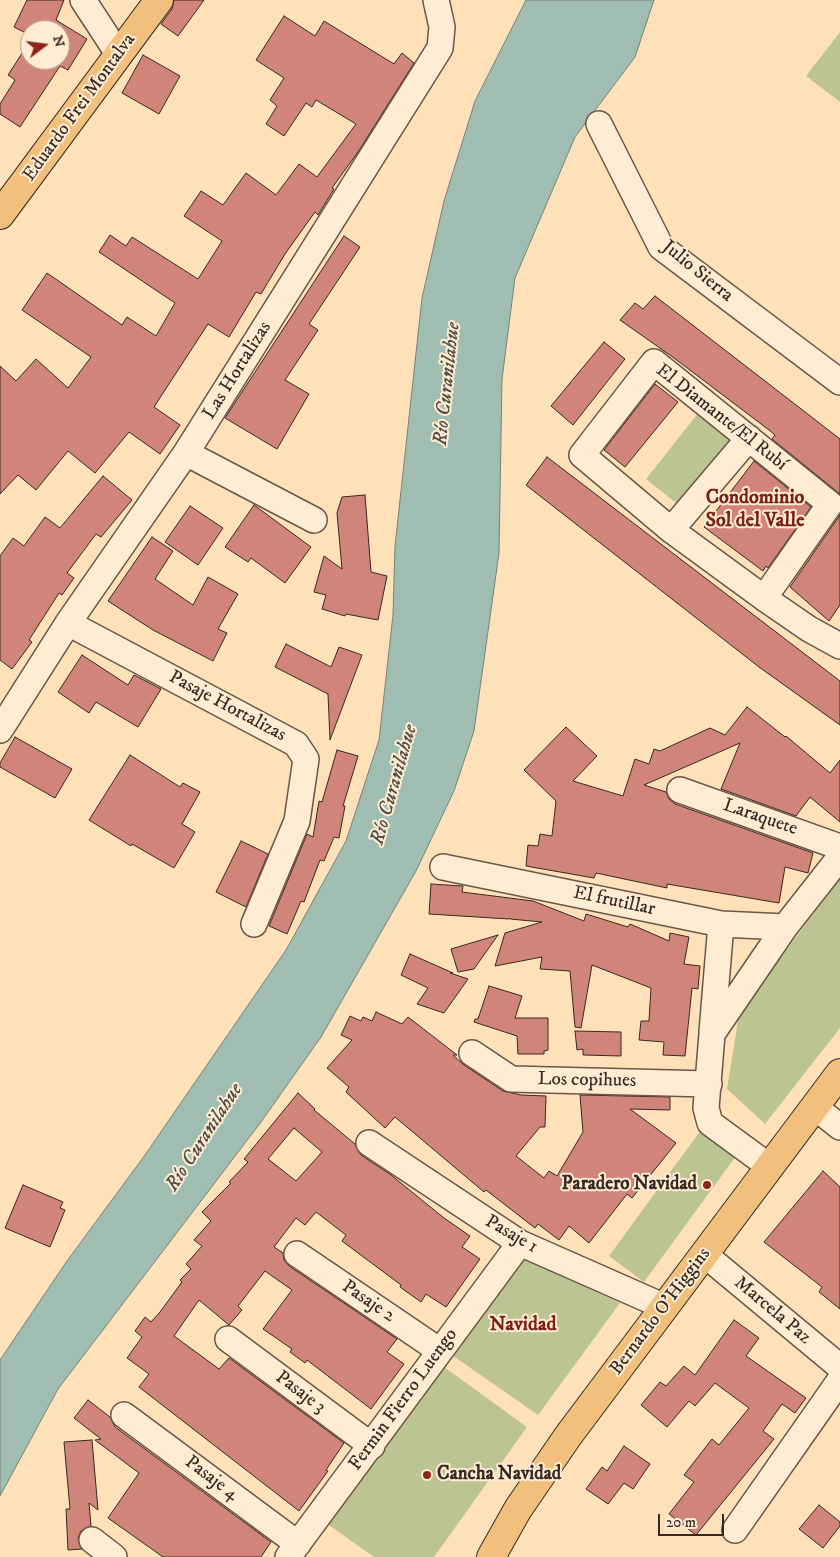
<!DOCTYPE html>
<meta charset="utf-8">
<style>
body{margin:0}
#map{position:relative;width:840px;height:1557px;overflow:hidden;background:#ffe1b9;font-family:"IM FELL DW Pica",serif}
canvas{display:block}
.north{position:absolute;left:20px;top:20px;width:50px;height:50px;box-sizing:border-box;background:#ffecd2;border:1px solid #af9e8c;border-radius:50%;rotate:75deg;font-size:14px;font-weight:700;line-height:20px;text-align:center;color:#372822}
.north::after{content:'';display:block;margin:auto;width:18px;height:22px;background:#8f2418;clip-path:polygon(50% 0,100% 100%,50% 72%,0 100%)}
.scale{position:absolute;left:658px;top:1514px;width:66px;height:22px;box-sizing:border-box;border:2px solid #372822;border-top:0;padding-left:6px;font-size:15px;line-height:18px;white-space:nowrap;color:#372822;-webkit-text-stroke:4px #ffecd2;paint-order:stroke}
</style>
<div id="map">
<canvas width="840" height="1557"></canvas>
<div class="north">N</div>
<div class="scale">20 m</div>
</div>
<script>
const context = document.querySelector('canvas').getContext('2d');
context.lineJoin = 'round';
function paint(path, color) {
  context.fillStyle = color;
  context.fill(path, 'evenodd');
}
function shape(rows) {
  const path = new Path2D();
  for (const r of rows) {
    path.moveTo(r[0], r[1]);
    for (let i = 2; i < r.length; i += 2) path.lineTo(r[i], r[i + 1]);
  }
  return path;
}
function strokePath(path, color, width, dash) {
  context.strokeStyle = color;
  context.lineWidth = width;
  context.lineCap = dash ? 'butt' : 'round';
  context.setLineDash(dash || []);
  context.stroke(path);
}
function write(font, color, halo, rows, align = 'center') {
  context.font = font + ' "IM FELL DW Pica",serif';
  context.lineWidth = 4;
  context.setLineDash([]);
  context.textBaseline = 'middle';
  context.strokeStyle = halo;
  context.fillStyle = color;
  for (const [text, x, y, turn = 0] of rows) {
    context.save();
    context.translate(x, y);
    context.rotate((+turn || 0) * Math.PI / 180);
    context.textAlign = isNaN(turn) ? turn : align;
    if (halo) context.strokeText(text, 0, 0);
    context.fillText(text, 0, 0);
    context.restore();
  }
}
const green = shape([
 [840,32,840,102,806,76],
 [699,412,738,442,685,510,646,479],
 [840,878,840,1028,765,1124,727,1089,739,1014],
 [701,1130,736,1156,644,1282,609,1256],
 [516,1255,620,1303,538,1415,449,1353],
 [440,1364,527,1427,434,1557,374,1557,326,1523]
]);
const water = shape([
 [526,0,654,0,635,57,575,137,515,278,502,379,499,553,474,731,454,791,416,871,321,1037,261,1122,58,1389,0,1496,0,1360,67,1261,145,1155,286,950,346,841,379,740,393,615,395,546,422,298,444,201,475,101,526,0]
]);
const building = shape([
 [27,0,64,0,56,20,87,39,68,70,60,66,20,127,0,114,0,104,15,80,8,75,30,41,30,60,60,60,60,30,30,30,30,35,14,27,27,0],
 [174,0,204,0,178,36,161,24,172,9,174,0],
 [284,16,315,36,324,21,394,64,402,53,414,63,358,152,332,188,334,189,318,215,315,212,285,254,261,294,256,292,229,337,208,324,154,407,180,425,160,454,129,432,95,473,68,451,36,490,18,475,0,494,0,366,16,381,36,359,68,388,91,357,22,310,47,273,122,325,127,317,156,336,175,303,99,252,110,235,126,246,132,237,198,279,222,241,184,216,201,191,223,205,246,173,276,195,299,164,317,177,356,124,316,100,312,107,306,103,284,136,266,124,277,106,270,100,284,78,256,60,284,16],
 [143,55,180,76,159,114,122,93,143,55],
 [344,236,360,247,309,324,318,330,285,380,309,394,277,449,225,418,344,236],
 [655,296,840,439,840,494,772,439,775,435,769,430,674,358,620,320,635,303,643,309,655,296],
 [604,342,625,359,573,425,551,406,604,342],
 [655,384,678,402,625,467,604,450,655,384],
 [547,457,840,681,840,725,759,667,526,485,547,457],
 [754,461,811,507,768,568,766,566,763,571,704,527,754,461],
 [103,476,132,500,101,537,96,534,67,573,74,578,62,595,59,593,29,640,32,642,12,669,0,660,0,556,13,538,24,546,45,517,60,528,103,476],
 [365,495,371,572,387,576,378,620,346,614,345,616,322,609,326,595,314,592,324,556,342,569,337,513,342,497,365,495],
 [254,505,311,547,285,583,251,558,248,562,225,547,254,505],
 [190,506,223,528,198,565,165,542,190,506],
 [840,515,840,605,829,621,790,587,840,515],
 [152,537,173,551,155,579,193,605,208,577,238,594,218,629,227,633,213,661,153,630,108,601,152,537],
 [286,644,331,667,339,647,362,655,330,740,328,694,275,667,286,644],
 [82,655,128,685,134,675,161,689,138,727,96,702,89,713,58,692,82,655],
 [747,707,785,737,786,736,830,773,840,760,840,822,810,797,796,816,721,789,740,743,644,785,666,792,669,799,675,804,813,853,808,873,785,867,779,903,667,884,667,888,596,873,594,878,526,866,528,845,538,846,540,834,552,836,556,801,524,770,566,727,597,756,573,781,623,796,635,759,649,764,654,749,660,751,710,728,725,735,747,707],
 [15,737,72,769,55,798,0,767,0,763,15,737],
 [337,750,358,756,343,806,345,806,339,838,334,837,324,861,320,860,304,902,301,901,287,934,269,926,307,834,313,837,319,801,322,802,337,750],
 [130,755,180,787,183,783,200,792,182,824,195,832,174,868,132,844,131,846,89,820,130,755],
 [241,841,268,854,246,907,216,892,241,841],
 [431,884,463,886,462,892,533,901,584,921,586,914,628,927,630,924,669,941,670,933,689,937,684,964,700,966,698,989,692,988,685,1056,663,1055,664,1042,639,1040,641,1021,649,1021,651,988,592,965,581,1028,575,1027,570,971,540,969,542,957,495,966,505,933,542,922,510,919,510,918,509,919,429,914,431,884],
 [498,935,474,969,458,972,451,949,498,935],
 [410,954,453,973,450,973,468,979,444,1013,417,1004,428,988,401,975,410,954],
 [489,986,522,996,515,1018,548,1018,548,1050,544,1051,544,1054,518,1054,517,1036,474,1022,475,1019,478,1019,489,986],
 [376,1012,402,1024,408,1017,457,1055,453,1055,464,1065,503,1091,521,1095,546,1096,545,1127,540,1127,516,1156,544,1178,549,1171,557,1176,583,1132,580,1095,670,1097,670,1110,630,1109,676,1143,632,1198,627,1194,589,1243,569,1226,559,1240,538,1224,535,1228,486,1190,484,1192,395,1117,385,1128,346,1092,349,1087,327,1068,352,1040,341,1035,350,1016,361,1021,363,1017,372,1021,376,1012],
 [575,1031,621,1032,621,1056,583,1055,583,1049,577,1050,575,1031],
 [298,1093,315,1109,314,1110,355,1144,361,1155,391,1175,444,1218,470,1236,462,1247,480,1259,446,1307,426,1294,421,1302,400,1287,401,1285,342,1241,346,1235,316,1212,305,1225,296,1218,274,1247,283,1253,284,1260,289,1266,397,1339,387,1352,404,1364,371,1409,307,1360,305,1363,290,1352,292,1349,263,1329,292,1290,265,1271,238,1306,242,1310,229,1325,199,1300,174,1336,219,1369,229,1358,344,1443,326,1470,328,1471,299,1511,139,1387,149,1374,127,1358,142,1337,135,1331,145,1317,151,1322,160,1312,182,1282,180,1280,191,1269,186,1264,202,1246,194,1240,211,1221,202,1212,231,1183,229,1182,248,1162,244,1159,298,1093],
 [294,1128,322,1152,296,1181,268,1159,294,1128],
 [823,1171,840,1187,840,1309,819,1292,822,1287,764,1242,823,1171],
 [23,1185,63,1202,60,1208,65,1210,50,1247,5,1228,23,1185],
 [734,1320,759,1338,746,1356,806,1398,795,1413,782,1404,763,1431,774,1439,696,1535,669,1514,694,1482,684,1475,712,1439,719,1445,749,1408,715,1383,695,1406,689,1401,667,1427,641,1405,660,1382,666,1386,684,1366,695,1375,734,1320],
 [88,1400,110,1417,115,1427,271,1542,261,1557,163,1557,108,1518,139,1473,95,1440,101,1439,74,1418,88,1400],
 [92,1440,98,1510,89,1503,91,1526,81,1531,78,1538,82,1549,68,1550,66,1509,70,1509,64,1442,92,1440],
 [624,1446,650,1464,633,1489,624,1483,608,1504,586,1489,602,1467,607,1471,624,1446],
 [819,1505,840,1522,840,1526,823,1548,799,1529,819,1505]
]);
const street = shape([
 [83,0,119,55],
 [599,124,661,247,840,382],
 [186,453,314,520],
 [671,530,749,438],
 [764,598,830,504,654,362,582,455,671,530,764,598,809,629,840,646],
 [68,623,296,744,306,759,297,821,254,924],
 [0,730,68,623,186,453,440,48,442,27,436,0],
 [680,790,840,847],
 [443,867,721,924,785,927],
 [712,1032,721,924],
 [472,1053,511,1079,709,1084],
 [815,1107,840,1127],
 [369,1143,520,1243,665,1307],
 [770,1167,710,1123,706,1108,712,1034,785,927,840,857],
 [297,1254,440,1351],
 [704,1254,840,1367],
 [228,1339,372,1446],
 [124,1415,298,1544],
 [735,1530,840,1380],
 [92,1540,114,1557],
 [288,1557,520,1243]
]);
const primary = shape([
 [0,215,159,0],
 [491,1557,518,1509,568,1436,840,1073]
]);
const markers = [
 [707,1185,5,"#8f2418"],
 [427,1475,5,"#8f2418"]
];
const streetNames = [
 ["Eduardo Frei Montalva",80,108,-54],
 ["Julio Sierra",697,272,39],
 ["Las Hortalizas",238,371,-58],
 ["El Diamante/El Rubí",721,418,38],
 ["Pasaje Hortalizas",227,707,28],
 ["Laraquete",760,818,19],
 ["El frutillar",614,902,12],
 ["Los copihues",587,1081,1],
 ["Pasaje 1",511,1235,30],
 ["Pasaje 2",368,1302,34],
 ["Marcela Paz",772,1311,40],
 ["Bernardo O'Higgins",661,1312,-53],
 ["Pasaje 3",300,1393,37],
 ["Fermin Fierro Luengo",404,1400,-54],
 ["Pasaje 4",211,1479,37]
];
const poiNames = [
 ["Paradero Navidad",697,1185],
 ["Cancha Navidad",437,1475,"left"]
];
const waterNames = [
 ["Río Curanilahue",448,384,-84],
 ["Río Curanilahue",395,785,-74],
 ["Río Curanilahue",205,1138,-57]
];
const neighbourhoodNames = [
 ["Condominio",755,499],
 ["Sol del Valle",755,522],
 ["Navidad",523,1326]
];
paint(green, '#bcc492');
paint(water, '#a0bdb2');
strokePath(water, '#768178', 1);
paint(building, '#d18479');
strokePath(building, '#372822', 1);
strokePath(street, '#695648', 28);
strokePath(primary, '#372822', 30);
strokePath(street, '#ffecd2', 25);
strokePath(primary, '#f0c07c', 28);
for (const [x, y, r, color] of markers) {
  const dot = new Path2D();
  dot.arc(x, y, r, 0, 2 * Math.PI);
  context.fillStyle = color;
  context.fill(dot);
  strokePath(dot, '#ffecd2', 2);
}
write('19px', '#372822', '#ffecd2', streetNames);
write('bold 19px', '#372822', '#ffecd2', poiNames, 'right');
write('italic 20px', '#514d46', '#ffecd2', waterNames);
write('bold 20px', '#7a1f14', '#ffecd2', neighbourhoodNames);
</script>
